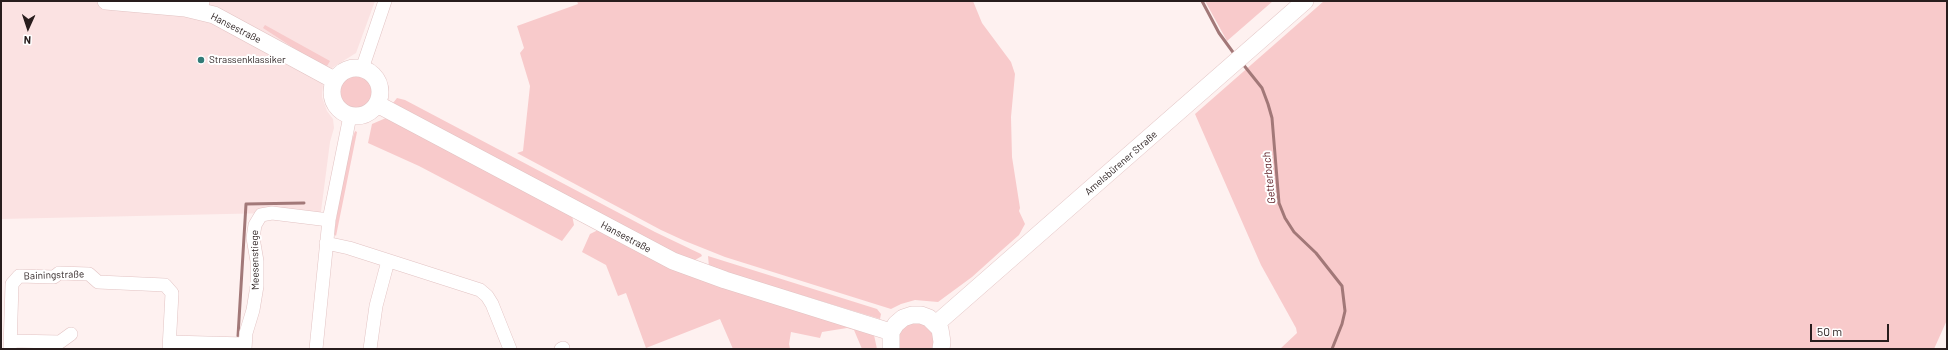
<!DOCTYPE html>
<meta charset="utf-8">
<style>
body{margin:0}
#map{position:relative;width:1948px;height:350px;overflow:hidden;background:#fef1f0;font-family:Barlow,sans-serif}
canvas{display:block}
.frame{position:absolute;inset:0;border:2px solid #281d1d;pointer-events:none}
.north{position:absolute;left:8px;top:8px;width:40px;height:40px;-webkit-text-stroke:3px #fff;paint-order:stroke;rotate:183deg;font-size:11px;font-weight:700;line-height:16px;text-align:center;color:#281d1d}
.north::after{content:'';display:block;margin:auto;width:14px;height:18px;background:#281d1d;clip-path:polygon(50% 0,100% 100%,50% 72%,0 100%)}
.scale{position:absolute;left:1810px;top:324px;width:79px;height:18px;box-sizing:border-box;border:2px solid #281d1d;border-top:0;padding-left:5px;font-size:12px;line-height:14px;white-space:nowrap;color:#281d1d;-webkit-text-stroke:3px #fff;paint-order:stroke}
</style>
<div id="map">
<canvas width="1948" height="350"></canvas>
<div class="frame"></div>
<div class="north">N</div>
<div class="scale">50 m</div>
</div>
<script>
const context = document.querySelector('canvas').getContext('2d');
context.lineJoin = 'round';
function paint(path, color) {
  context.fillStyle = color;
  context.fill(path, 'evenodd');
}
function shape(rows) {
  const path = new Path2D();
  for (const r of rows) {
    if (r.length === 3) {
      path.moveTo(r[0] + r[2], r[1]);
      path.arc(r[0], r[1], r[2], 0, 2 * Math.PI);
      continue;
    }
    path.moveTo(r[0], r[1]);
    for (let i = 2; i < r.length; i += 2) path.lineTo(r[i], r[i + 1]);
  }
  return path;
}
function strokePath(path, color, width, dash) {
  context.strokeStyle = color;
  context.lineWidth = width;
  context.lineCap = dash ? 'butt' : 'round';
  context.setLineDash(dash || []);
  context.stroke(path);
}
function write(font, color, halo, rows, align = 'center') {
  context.font = font + ' Barlow,sans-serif';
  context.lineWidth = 4;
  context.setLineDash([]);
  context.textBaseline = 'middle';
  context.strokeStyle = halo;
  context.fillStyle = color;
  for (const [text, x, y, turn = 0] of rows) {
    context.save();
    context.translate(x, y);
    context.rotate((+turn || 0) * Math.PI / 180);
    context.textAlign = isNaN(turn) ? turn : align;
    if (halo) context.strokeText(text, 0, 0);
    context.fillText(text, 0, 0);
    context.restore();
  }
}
const built = shape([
 [1,1,375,1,356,53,332,68,323,83,322,97,327,111,333,119,334,128,330,142,320,219,272,213,1,219]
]);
const green = shape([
 [577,1,973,1,982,23,1011,62,1015,74,1011,117,1012,157,1020,208,1019,211,1025,224,1019,235,1002,250,972,277,938,302,915,300,901,304,891,309,725,257,685,241,661,230,517,153,523,151,530,86,520,53,524,48,517,26,578,4],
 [1205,1,1273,1,1227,41],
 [1324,1,1947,1,1947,320,1934,349,1280,349,1297,333,1296,328,1261,265,1195,114],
 [265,25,330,61,327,66,309,58,263,28],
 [356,92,16],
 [397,98,405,100,655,232,701,254,702,256,695,260,684,259,393,103],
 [386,118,572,215,574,225,562,241,419,166,368,143,372,124],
 [355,131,357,132,336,236,334,234,338,206,350,146],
 [600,229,867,332,874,335,877,349,862,349,854,330,847,328,822,332,820,338,791,332,789,344,790,349,733,349,720,319,646,348,626,293,618,296,606,265,582,252,590,234],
 [708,256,877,309,881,314,880,319,709,267],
 [914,321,933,328,934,349,899,349,897,344,901,329]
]);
const stream = shape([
 [1202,1,1219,33,1235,55],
 [1242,63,1262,88,1268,104,1272,118,1279,203,1285,218,1294,232,1316,253,1342,286,1345,311,1342,324,1332,349],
 [238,336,246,204,304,203]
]);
const minor = shape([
 [201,11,203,1],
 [362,69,385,1],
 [326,243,349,248,480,290,487,296,492,304,510,349],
 [10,341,60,342,71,334],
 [170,342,245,344],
 [10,349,12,284,19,276,54,277,59,273,89,274,98,282,165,285,172,293,169,349],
 [245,349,246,333,253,310,257,286,257,261,253,238,255,225,261,215,272,213,329,220],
 [316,349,329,220,350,116],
 [370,349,376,306,388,261],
 [561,349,563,348]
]);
const major = shape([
 [106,1,185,8,214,15,334,80],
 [356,92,24],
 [377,104,673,261,725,280,891,332],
 [936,324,1305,1],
 [891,349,891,332,896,324,903,318,912,315,921,315,929,318,940,329,942,342,941,349]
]);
const markers = [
 [201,60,4,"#327b77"]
];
const streetNames = [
 ["Hansestraße",236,28,27],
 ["Amelsbürener Straße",1121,163,-41],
 ["Hansestraße",626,237,28],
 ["Meesenstiege",255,260,-91],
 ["Bainingstraße",54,275,-2]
];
const poiNames = [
 ["Strassenklassiker",209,60]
];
const waterNames = [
 ["Getterbach",1269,178,-96]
];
paint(built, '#fbe2e2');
paint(green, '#f8cacb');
strokePath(stream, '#a27878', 3);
strokePath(minor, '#e2c3c3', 14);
strokePath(major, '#e2c3c3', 18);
strokePath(minor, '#fff', 13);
strokePath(major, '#fff', 17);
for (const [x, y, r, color] of markers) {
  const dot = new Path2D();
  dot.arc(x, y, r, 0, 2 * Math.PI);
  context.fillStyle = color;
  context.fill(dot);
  strokePath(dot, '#fff', 1.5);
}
write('10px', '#281d1d', '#fff', streetNames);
write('10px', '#281d1d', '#fff', poiNames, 'left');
write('italic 11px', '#5d1b22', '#fff', waterNames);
</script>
